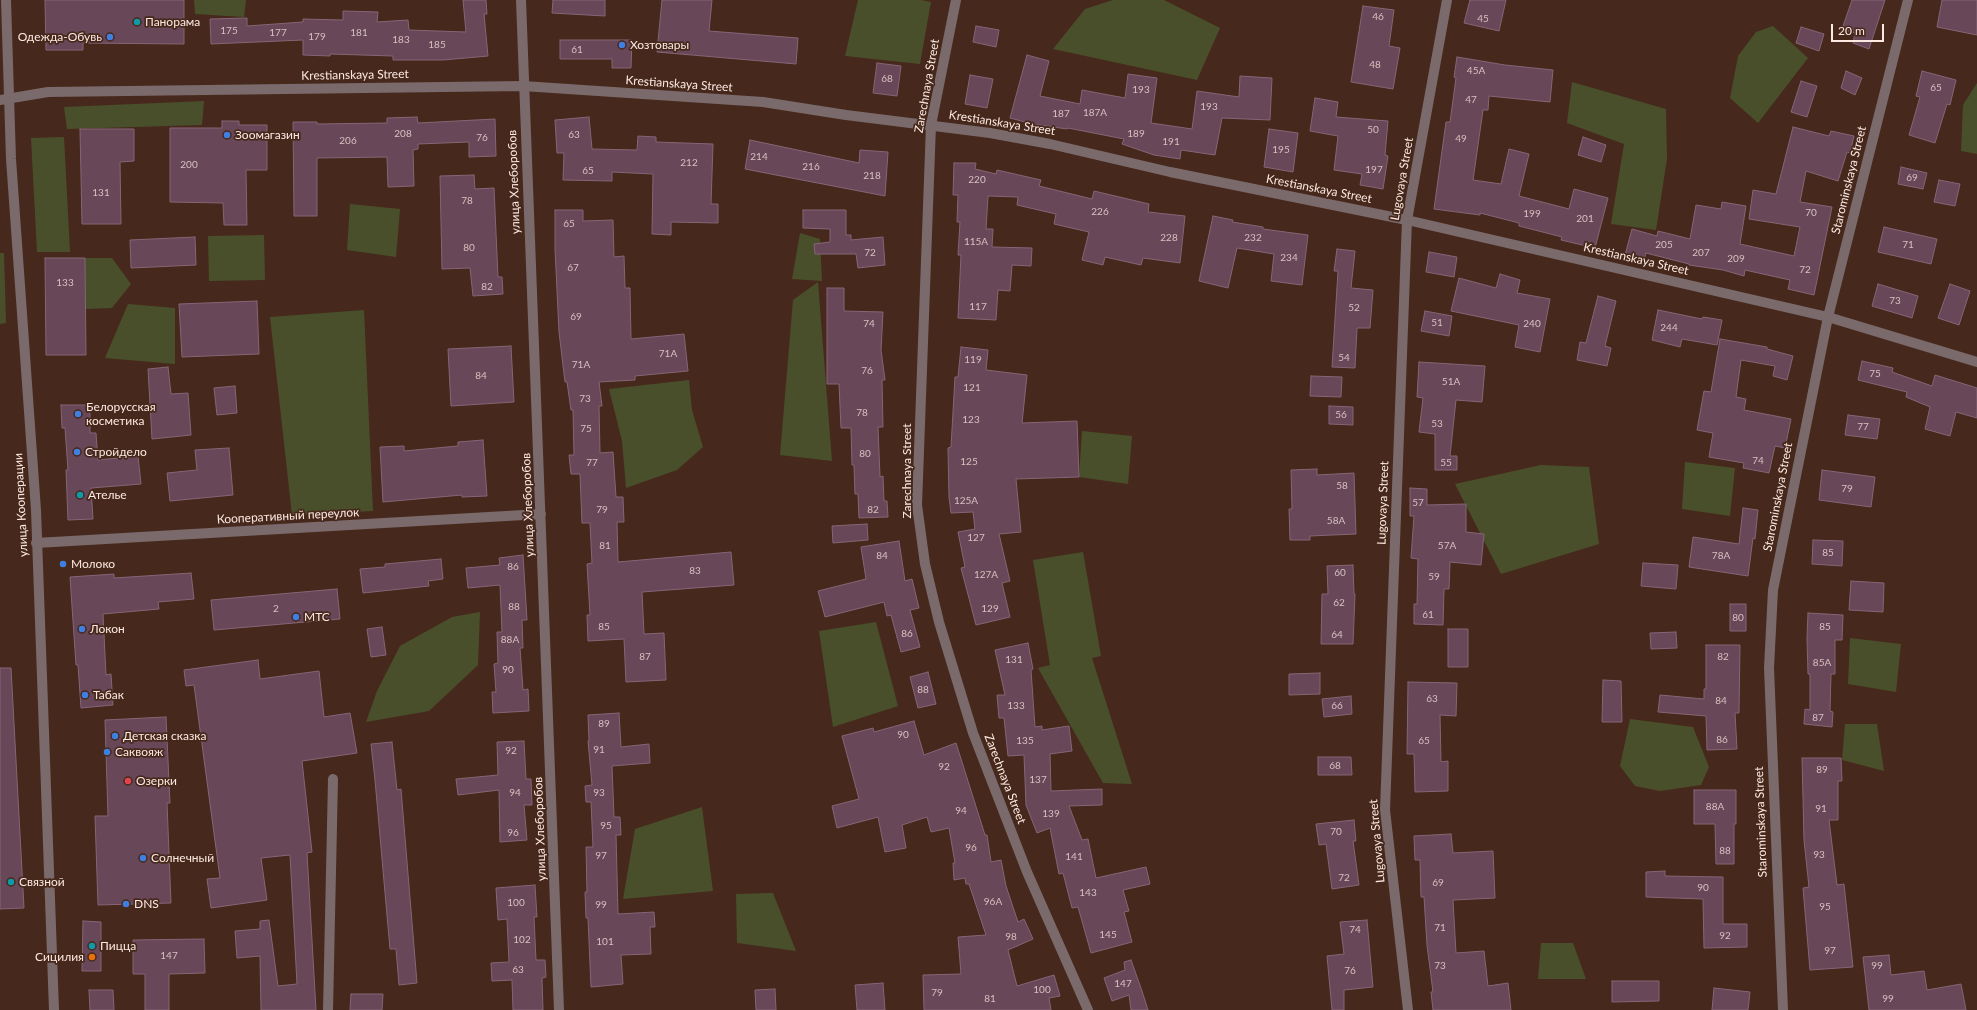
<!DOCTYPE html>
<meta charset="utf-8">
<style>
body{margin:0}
#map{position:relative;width:1977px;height:1010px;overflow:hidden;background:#46291c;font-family:Lato,sans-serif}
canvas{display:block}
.scale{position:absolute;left:1831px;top:24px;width:53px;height:18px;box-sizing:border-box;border:2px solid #fde9e1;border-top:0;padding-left:5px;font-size:12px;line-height:14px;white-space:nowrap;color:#fde9e1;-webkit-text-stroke:3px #46291c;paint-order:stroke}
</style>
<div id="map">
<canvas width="1977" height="1010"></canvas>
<div class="scale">20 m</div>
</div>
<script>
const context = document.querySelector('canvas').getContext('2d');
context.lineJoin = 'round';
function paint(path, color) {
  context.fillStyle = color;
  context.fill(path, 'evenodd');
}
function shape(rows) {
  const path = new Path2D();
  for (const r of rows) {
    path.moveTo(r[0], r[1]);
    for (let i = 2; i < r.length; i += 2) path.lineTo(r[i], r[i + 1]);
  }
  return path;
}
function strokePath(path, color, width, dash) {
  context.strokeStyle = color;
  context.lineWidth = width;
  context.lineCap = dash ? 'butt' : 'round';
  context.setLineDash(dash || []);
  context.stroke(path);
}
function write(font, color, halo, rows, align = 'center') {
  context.font = font + ' Lato,sans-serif';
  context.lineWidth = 3.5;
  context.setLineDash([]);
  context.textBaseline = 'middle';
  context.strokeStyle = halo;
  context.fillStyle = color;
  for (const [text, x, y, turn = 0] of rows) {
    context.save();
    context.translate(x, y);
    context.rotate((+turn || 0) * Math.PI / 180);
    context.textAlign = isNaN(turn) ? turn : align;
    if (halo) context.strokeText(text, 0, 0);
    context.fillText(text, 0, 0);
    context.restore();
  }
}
const green = shape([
 [194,0,246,0,244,17,195,14],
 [858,0,921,0,931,2,920,64,845,56],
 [1113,0,1164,0,1220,28,1197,80,1053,49,1085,9],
 [1773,26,1808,58,1758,123,1730,98,1738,56,1756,32],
 [1572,82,1666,109,1667,159,1656,230,1611,224,1624,144,1567,123],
 [1977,83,1977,154,1961,151,1963,105],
 [204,101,202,125,67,129,64,107],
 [64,137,70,252,37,252,31,138],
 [350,204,400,209,396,257,347,250],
 [800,233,820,239,822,281,792,279],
 [264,235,265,280,209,281,208,236],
 [0,253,4,253,6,323,0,324],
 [85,258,112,258,131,284,112,308,86,309],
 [818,282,832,461,780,455,793,300],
 [128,304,175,308,175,364,105,358],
 [364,310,373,511,292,515,270,317],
 [689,380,692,410,703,447,677,470,626,488,622,441,609,389],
 [1082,431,1132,436,1128,484,1079,477],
 [1685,462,1735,468,1730,516,1682,509],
 [1541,465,1589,467,1599,544,1501,574,1455,484],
 [1083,552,1101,656,1092,658,1132,784,1103,783,1038,668,1050,665,1033,560],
 [480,612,478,665,429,711,366,722,377,691,400,646,452,617],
 [876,622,898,706,833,727,819,631],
 [1850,638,1901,644,1896,692,1848,684],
 [1630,719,1693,727,1709,767,1701,785,1660,791,1635,786,1620,766],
 [1845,724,1877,724,1884,771,1842,760],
 [702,807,713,891,623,899,635,829],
 [773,893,796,951,737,943,736,894],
 [1541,943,1573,943,1586,979,1538,979]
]);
const building = shape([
 [45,0,184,0,184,44,83,43,83,50,46,50,45,0],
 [463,0,486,0,487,14,484,14,488,56,443,60,393,60,393,56,330,54,330,56,303,55,303,40,211,44,210,19,247,18,247,26,303,22,303,19,343,20,343,11,378,12,377,22,408,20,409,30,466,32,463,0],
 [553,0,605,0,605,16,552,13,553,0],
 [662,0,712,0,709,31,798,38,796,64,657,52,662,0],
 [1470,0,1506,0,1499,31,1464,23,1470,0],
 [1852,0,1885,0,1869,49,1853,43,1855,33,1842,29,1852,0],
 [1942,0,1977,0,1977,35,1937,27,1942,0],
 [1363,6,1394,10,1389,46,1400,48,1393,89,1351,82,1363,6],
 [976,26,999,30,996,47,973,42,976,26],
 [1801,27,1824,34,1819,51,1796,43,1801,27],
 [560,40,632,40,631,68,612,68,612,59,560,59,560,40],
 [1027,55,1049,61,1040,96,1080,104,1082,90,1125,98,1128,74,1157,78,1151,123,1192,129,1197,91,1239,97,1240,76,1272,78,1270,120,1222,118,1215,155,1181,150,1180,159,1154,155,1122,144,1124,139,1068,128,1067,129,1033,124,1010,118,1027,55],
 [1457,57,1505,65,1553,70,1550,102,1489,96,1488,110,1483,110,1473,180,1501,184,1509,149,1529,154,1519,196,1569,209,1574,189,1608,198,1595,248,1561,240,1562,237,1519,226,1519,223,1480,213,1480,215,1434,209,1446,122,1450,122,1456,78,1454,77,1457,57],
 [877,63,901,66,897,96,873,93,877,63],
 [1846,71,1862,78,1855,95,1841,88,1846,71],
 [1922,71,1956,80,1950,105,1947,104,1935,143,1909,135,1920,97,1916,96,1922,71],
 [970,75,993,79,987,108,965,104,970,75],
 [1801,81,1817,86,1807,117,1791,112,1801,81],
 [1315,98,1338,102,1336,117,1388,121,1385,155,1388,156,1383,189,1360,185,1362,174,1334,170,1338,136,1310,131,1315,98],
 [417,117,418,123,495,119,496,156,469,157,469,142,418,144,418,149,413,150,414,186,388,187,387,157,317,158,317,216,294,216,293,122,317,122,317,124,387,123,387,118,417,117],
 [589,117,592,149,637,150,638,136,656,137,656,142,713,144,711,204,718,204,718,223,671,222,671,235,652,234,653,174,612,172,612,181,563,180,564,153,557,153,555,120,589,117],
 [222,121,239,121,239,125,267,125,267,170,246,170,247,225,224,225,223,203,170,202,170,128,222,128,222,121],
 [1793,127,1829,136,1831,131,1854,136,1850,153,1847,152,1838,181,1806,171,1800,202,1832,207,1814,295,1788,289,1790,280,1745,270,1744,276,1723,270,1689,265,1689,264,1646,253,1644,260,1625,255,1632,229,1657,236,1658,231,1690,239,1696,205,1721,209,1722,202,1746,206,1740,244,1794,256,1800,227,1749,219,1753,190,1776,194,1793,127],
 [80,129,134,129,134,161,120,162,121,224,82,224,80,129],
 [1269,129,1298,133,1293,172,1264,167,1269,129],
 [1583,137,1606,145,1601,162,1578,155,1583,137],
 [750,140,859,163,860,150,888,152,885,196,745,169,750,140],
 [954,163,976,163,975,169,996,174,997,170,1041,180,1039,186,1092,199,1094,191,1149,204,1148,212,1185,216,1180,263,1143,258,1141,265,1105,257,1103,265,1082,260,1089,232,1054,224,1056,214,1017,205,1018,197,988,196,986,229,993,229,992,247,1032,248,1031,266,1012,265,1010,291,998,290,996,320,958,318,961,255,958,255,960,222,957,222,958,195,953,195,954,163],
 [1901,167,1927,173,1923,189,1898,184,1901,167],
 [474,175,475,189,494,188,498,277,502,277,503,294,473,296,470,268,442,269,440,176,474,175],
 [1939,180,1960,184,1955,206,1934,202,1939,180],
 [555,210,583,210,583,221,613,220,614,257,624,256,625,288,630,288,631,339,684,334,688,371,635,376,635,380,599,382,602,406,599,406,600,453,613,452,616,497,623,497,624,522,617,522,618,562,731,552,734,585,642,592,644,634,664,633,666,680,626,682,624,639,588,641,587,615,590,615,587,564,592,563,590,523,582,523,580,474,571,474,569,455,574,455,573,410,571,410,567,382,565,382,559,332,555,249,555,210],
 [803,210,846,210,846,235,851,235,851,240,883,237,885,265,858,268,856,254,815,254,814,244,830,242,830,229,803,228,803,210],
 [1213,216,1233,220,1232,222,1263,227,1263,229,1308,235,1302,285,1271,281,1274,254,1237,248,1228,288,1199,281,1213,216],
 [1884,227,1937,239,1931,264,1878,252,1884,227],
 [195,237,196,265,131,268,130,240,195,237],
 [1337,249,1355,251,1351,288,1373,290,1370,328,1357,328,1355,368,1332,367,1338,271,1334,271,1337,249],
 [1429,252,1457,257,1454,277,1426,272,1429,252],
 [45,258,85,258,86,355,46,355,45,258],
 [1500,274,1520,280,1517,293,1550,299,1540,352,1515,347,1519,325,1451,311,1459,278,1496,288,1500,274],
 [1878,284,1918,296,1912,318,1872,306,1878,284],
 [1950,284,1970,291,1959,325,1938,318,1950,284],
 [827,288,844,288,844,311,883,312,881,350,885,380,882,380,883,427,878,427,880,477,883,476,884,501,887,501,888,517,859,518,858,494,855,494,854,465,852,465,851,428,841,428,839,384,827,384,827,288],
 [1598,296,1616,301,1605,346,1611,348,1607,366,1577,360,1580,342,1586,343,1598,296],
 [257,301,259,354,182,357,179,304,257,301],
 [1658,310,1702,319,1703,317,1722,320,1717,345,1682,339,1680,347,1652,340,1658,310],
 [1425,311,1452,316,1449,336,1421,331,1425,311],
 [1720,339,1767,347,1767,349,1793,356,1787,380,1773,376,1775,366,1741,360,1736,397,1746,399,1744,410,1791,419,1785,448,1775,446,1769,473,1743,468,1744,463,1709,457,1713,433,1697,430,1704,391,1711,392,1720,339],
 [511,346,514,402,451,406,448,349,511,346],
 [961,347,988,350,986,370,1027,375,1022,423,1077,421,1079,477,1016,479,1021,532,999,534,1010,581,1002,583,1010,617,976,625,961,568,965,567,958,532,975,529,973,512,951,513,949,497,948,448,951,447,955,377,958,377,961,347],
 [1862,361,1893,368,1892,372,1932,386,1935,375,1977,388,1977,418,1956,412,1950,436,1925,429,1930,407,1906,397,1907,392,1858,380,1862,361],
 [1419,362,1485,366,1482,402,1456,400,1450,456,1457,456,1457,470,1435,470,1435,434,1419,432,1423,398,1417,397,1419,362],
 [168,367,171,394,188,393,191,435,152,439,148,369,168,367],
 [1311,376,1342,377,1341,397,1310,396,1311,376],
 [235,386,237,413,217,415,214,388,235,386],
 [61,405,90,405,90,433,96,433,98,460,138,456,141,484,91,488,93,519,68,520,66,470,68,470,65,428,62,428,61,405],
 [1329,406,1353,407,1353,425,1329,424,1329,406],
 [1848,415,1880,419,1877,439,1845,435,1848,415],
 [483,440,487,496,462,497,462,495,383,502,380,447,404,446,404,451,458,446,458,442,483,440],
 [229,448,233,495,170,501,167,473,197,470,195,450,229,448],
 [1317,469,1317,475,1354,473,1356,534,1310,536,1310,540,1290,540,1289,509,1292,509,1291,470,1317,469],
 [1822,470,1875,477,1871,507,1819,500,1822,470],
 [1410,488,1427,489,1427,505,1466,504,1466,532,1484,534,1481,565,1450,562,1449,589,1444,589,1443,625,1414,624,1414,604,1417,604,1418,559,1411,558,1414,516,1410,516,1410,488],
 [1743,508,1758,510,1755,539,1753,538,1748,576,1689,567,1693,537,1739,544,1743,508],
 [867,524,868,540,833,543,832,526,867,524],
 [1813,540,1843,541,1842,566,1812,564,1813,540],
 [899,541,905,581,912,579,919,608,910,610,920,647,901,652,891,615,887,616,884,602,825,617,818,591,866,579,861,547,899,541],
 [523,555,527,620,522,620,523,648,520,648,523,690,528,689,529,711,493,713,492,692,496,692,494,664,498,663,497,632,502,632,500,585,468,588,466,568,500,565,499,558,523,555],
 [441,559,443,579,428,581,429,586,363,593,360,569,385,567,385,564,441,559],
 [1643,563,1678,565,1676,589,1641,586,1643,563],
 [1353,565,1354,594,1355,594,1353,644,1321,644,1322,594,1328,594,1327,566,1353,565],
 [191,573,194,599,158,602,159,609,103,614,106,675,111,674,113,705,81,708,78,665,76,665,70,577,114,574,114,578,191,573],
 [1851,581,1884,583,1883,612,1849,610,1851,581],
 [337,589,340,619,214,630,211,600,337,589],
 [1730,604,1746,604,1746,631,1730,631,1730,604],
 [1808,613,1843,615,1842,640,1835,640,1835,674,1831,674,1830,711,1833,712,1832,727,1804,724,1805,709,1810,710,1810,674,1808,674,1807,638,1808,613],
 [382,627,386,655,371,657,367,629,382,627],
 [1448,629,1468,629,1468,667,1448,667,1448,629],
 [1676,632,1677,648,1651,649,1650,633,1676,632],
 [1028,643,1033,669,1031,670,1035,727,1042,726,1042,730,1069,726,1072,751,1050,754,1051,791,1102,789,1102,805,1069,806,1082,840,1088,839,1096,878,1146,867,1150,884,1123,890,1129,911,1124,912,1132,942,1091,953,1078,907,1072,908,1063,873,1059,874,1050,828,1037,833,1026,805,1024,755,1008,756,1004,718,999,718,997,695,1005,695,995,650,1028,643],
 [1706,645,1740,645,1739,713,1735,713,1737,749,1707,750,1706,716,1658,712,1660,695,1704,699,1704,689,1706,689,1706,645],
 [258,660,260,679,319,671,324,717,350,713,357,753,302,761,312,852,307,853,316,1010,261,1010,260,956,237,958,235,931,260,929,260,921,269,920,278,986,297,984,290,855,261,858,267,900,211,908,207,879,220,878,194,685,186,686,184,670,258,660],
 [0,668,11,668,24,908,0,909,0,668],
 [928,672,936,704,918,708,910,677,928,672],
 [1320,673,1320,694,1289,695,1289,674,1320,673],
 [1603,680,1621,681,1622,722,1602,722,1603,680],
 [1408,682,1457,683,1456,716,1440,715,1441,762,1448,761,1448,791,1415,792,1414,754,1407,754,1408,682],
 [1351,696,1352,714,1324,717,1322,699,1351,696],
 [619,713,621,747,649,744,650,763,612,766,614,817,620,817,621,835,616,835,618,914,654,912,655,927,650,927,651,954,621,955,623,984,591,987,588,918,586,918,585,892,587,892,586,847,593,847,591,802,586,802,585,786,592,785,588,741,589,741,588,715,619,713],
 [166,717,170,803,167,803,171,903,98,905,95,816,108,816,105,720,166,717],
 [914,721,924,755,956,743,985,835,987,835,991,862,1001,860,1006,886,1018,922,1024,919,1033,939,1008,950,1017,986,1054,975,1060,996,1049,998,1051,1010,924,1010,923,975,961,974,958,937,986,935,969,884,966,884,965,878,954,880,953,863,955,863,949,828,931,832,927,817,902,825,906,848,885,852,878,817,837,828,832,806,859,799,842,736,873,728,874,732,914,721],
 [524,741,526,779,531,779,532,805,524,805,527,840,500,842,499,790,458,795,456,779,498,775,497,742,524,741],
 [392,742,397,790,401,789,417,983,399,985,396,949,390,949,375,780,371,744,392,742],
 [1318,757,1351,757,1352,775,1318,775,1318,757],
 [1802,758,1841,758,1842,781,1838,781,1838,820,1829,820,1837,885,1844,884,1853,967,1810,970,1803,888,1809,887,1804,840,1802,758],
 [1694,790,1736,790,1736,824,1734,824,1734,864,1716,864,1715,824,1694,824,1694,790],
 [1354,820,1356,841,1353,841,1359,885,1332,889,1326,844,1319,845,1316,824,1354,820],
 [1451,834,1453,853,1493,851,1495,898,1453,900,1456,953,1484,951,1488,986,1508,983,1511,1010,1433,1010,1431,992,1433,992,1427,945,1424,897,1421,897,1420,860,1415,860,1414,836,1451,834],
 [1665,871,1665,876,1723,877,1723,924,1747,924,1747,947,1704,948,1703,899,1646,897,1646,872,1665,871],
 [535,885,537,917,534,917,536,960,545,960,546,977,542,978,543,1010,513,1010,512,980,492,981,491,963,509,962,507,919,498,920,496,888,535,885],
 [1367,920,1373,987,1344,990,1344,1010,1332,1010,1327,956,1344,954,1340,922,1367,920],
 [83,921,101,922,101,971,82,971,83,921],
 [204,939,205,973,169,974,169,1010,145,1010,145,974,133,974,133,940,204,939],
 [1889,955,1891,975,1924,971,1927,990,1961,984,1966,1010,1869,1010,1863,957,1889,955],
 [1131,960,1142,991,1148,1010,1131,1010,1129,995,1112,1001,1104,978,1125,970,1124,962,1131,960],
 [1612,981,1659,981,1659,1001,1612,1002,1612,981],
 [883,983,885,1010,857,1010,855,985,883,983],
 [1714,988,1750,992,1748,1010,1712,1010,1714,988],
 [775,989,776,1010,756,1010,755,990,775,989],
 [89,990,113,990,114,1010,90,1010,89,990],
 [351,994,383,994,382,1010,350,1010,351,994]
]);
const minor = shape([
 [6,0,11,159,36,510,54,1010],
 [521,0,559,1010],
 [956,0,931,125,917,505,925,564,939,622,973,733,1027,872,1088,1010],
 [36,543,541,514],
 [328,1010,333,779],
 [1408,1010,1385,810,1407,220,1447,0]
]);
const tertiary = shape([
 [0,100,48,92,523,86,763,102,846,115,990,133,1050,144,1170,172,1407,220,1828,317,1977,362],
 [1783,1010,1769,668,1773,590,1828,317,1908,0]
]);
const markers = [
 [137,22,4,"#0f9aa8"],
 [110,37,4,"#3f7fe0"],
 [622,45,4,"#3f7fe0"],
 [227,135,4,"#3f7fe0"],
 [78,414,4,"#3f7fe0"],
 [77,452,4,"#3f7fe0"],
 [80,495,4,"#0f9aa8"],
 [63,564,4,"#3f7fe0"],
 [296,617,4,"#3f7fe0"],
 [82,629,4,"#3f7fe0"],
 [85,695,4,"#3f7fe0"],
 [115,736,4,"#3f7fe0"],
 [107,752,4,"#3f7fe0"],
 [128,781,4,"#e0444e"],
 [143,858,4,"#3f7fe0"],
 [11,882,4,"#0f9aa8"],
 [126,904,4,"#3f7fe0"],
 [92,946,4,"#0f9aa8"],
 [92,957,4,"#e8710a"]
];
const numberNames = [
 ["46",1378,17],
 ["45",1483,19],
 ["175",229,31],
 ["177",278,33],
 ["181",359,33],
 ["179",317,37],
 ["183",401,40],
 ["185",437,45],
 ["61",577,50],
 ["48",1375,65],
 ["45А",1476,71],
 ["68",887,79],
 ["65",1936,88],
 ["193",1141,90],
 ["47",1471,100],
 ["193",1209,107],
 ["187А",1095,113],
 ["187",1061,114],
 ["50",1373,130],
 ["208",403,134],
 ["189",1136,134],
 ["63",574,135],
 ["76",482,138],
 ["49",1461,139],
 ["206",348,141],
 ["191",1171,142],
 ["195",1281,150],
 ["214",759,157],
 ["212",689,163],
 ["200",189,165],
 ["216",811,167],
 ["197",1374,170],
 ["65",588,171],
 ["218",872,176],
 ["69",1912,178],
 ["220",977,180],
 ["131",101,193],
 ["78",467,201],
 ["226",1100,212],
 ["70",1811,213],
 ["199",1532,214],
 ["201",1585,219],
 ["65",569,224],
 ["228",1169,238],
 ["232",1253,238],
 ["115А",976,242],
 ["205",1664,245],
 ["71",1908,245],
 ["80",469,248],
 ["72",870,253],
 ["207",1701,253],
 ["234",1289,258],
 ["209",1736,259],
 ["67",573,268],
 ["72",1805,270],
 ["133",65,283],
 ["82",487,287],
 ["73",1895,301],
 ["117",978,307],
 ["52",1354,308],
 ["69",576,317],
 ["51",1437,323],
 ["74",869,324],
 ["240",1532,324],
 ["244",1669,328],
 ["71А",668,354],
 ["54",1344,358],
 ["119",973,360],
 ["71А",581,365],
 ["76",867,371],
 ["75",1875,374],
 ["84",481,376],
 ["51А",1451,382],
 ["121",972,388],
 ["73",585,399],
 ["78",862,413],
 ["56",1341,415],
 ["123",971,420],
 ["53",1437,424],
 ["77",1863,427],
 ["75",586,429],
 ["80",865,454],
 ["74",1758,461],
 ["125",969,462],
 ["77",592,463],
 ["55",1446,463],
 ["58",1342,486],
 ["79",1847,489],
 ["125А",966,501],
 ["57",1418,503],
 ["79",602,510],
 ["82",873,510],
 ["58А",1336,521],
 ["127",976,538],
 ["81",605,546],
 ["57А",1447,546],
 ["85",1828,553],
 ["84",882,556],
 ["78А",1721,556],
 ["86",513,567],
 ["83",695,571],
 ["60",1340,573],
 ["127А",986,575],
 ["59",1434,577],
 ["62",1339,603],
 ["88",514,607],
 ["2",276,609],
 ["129",990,609],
 ["61",1428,615],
 ["80",1738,618],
 ["85",604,627],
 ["85",1825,627],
 ["86",907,634],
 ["64",1337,635],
 ["88А",510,640],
 ["87",645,657],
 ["82",1723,657],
 ["131",1014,660],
 ["85А",1822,663],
 ["90",508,670],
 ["88",923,690],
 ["63",1432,699],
 ["84",1721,701],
 ["133",1016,706],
 ["66",1337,706],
 ["87",1818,718],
 ["89",604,724],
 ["90",903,735],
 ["86",1722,740],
 ["135",1025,741],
 ["65",1424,741],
 ["91",599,750],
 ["92",511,751],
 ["68",1335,766],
 ["92",944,767],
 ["89",1822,770],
 ["137",1038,780],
 ["94",515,793],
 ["93",599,793],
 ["88А",1715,807],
 ["91",1821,809],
 ["94",961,811],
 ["139",1051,814],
 ["95",606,826],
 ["70",1336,832],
 ["96",513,833],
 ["96",971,848],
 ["88",1725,851],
 ["93",1819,855],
 ["97",601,856],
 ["141",1074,857],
 ["72",1344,878],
 ["69",1438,883],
 ["90",1703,888],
 ["143",1088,893],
 ["96А",993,902],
 ["100",516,903],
 ["99",601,905],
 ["95",1825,907],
 ["71",1440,928],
 ["74",1355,930],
 ["145",1108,935],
 ["92",1725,936],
 ["98",1011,937],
 ["102",522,940],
 ["101",605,942],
 ["97",1830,951],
 ["147",169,956],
 ["73",1440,966],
 ["99",1877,966],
 ["63",518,970],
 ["76",1350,971],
 ["147",1123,984],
 ["100",1042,990],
 ["79",937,993],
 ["81",990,999],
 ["99",1888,999]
];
const poiNames = [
 ["Панорама",145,22],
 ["Одежда-Обувь",102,37,"right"],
 ["Хозтовары",630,45],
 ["Зоомагазин",235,135],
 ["Белорусская",86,407],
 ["косметика",86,421],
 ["Стройдело",85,452],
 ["Ателье",88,495],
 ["Молоко",71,564],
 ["МТС",304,617],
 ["Локон",90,629],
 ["Табак",93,695],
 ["Детская сказка",123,736],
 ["Саквояж",115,752],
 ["Озерки",136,781],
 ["Солнечный",151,858],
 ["Связной",19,882],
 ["DNS",134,904],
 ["Пицца",100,946],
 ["Сицилия",84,957,"right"]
];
const streetNames = [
 ["Krestianskaya Street",355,75,-1],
 ["Krestianskaya Street",679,84,4],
 ["Zarechnaya Street",927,86,-80],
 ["Krestianskaya Street",1002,123,9],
 ["Lugovaya Street",1402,179,-80],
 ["Starominskaya Street",1849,180,-76],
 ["улица Хлеборобов",514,182,-92],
 ["Krestianskaya Street",1319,189,11],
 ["Krestianskaya Street",1636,259,13],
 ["Zarechnaya Street",907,471,-90],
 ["Starominskaya Street",1778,497,-79],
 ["Lugovaya Street",1383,503,-88],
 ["улица Кооперации",21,505,-93],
 ["улица Хлеборобов",528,505,-92],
 ["Кооперативный переулок",288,516,-3],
 ["Zarechnaya Street",1005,779,69],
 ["Starominskaya Street",1761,822,-92],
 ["улица Хлеборобов",540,829,-92],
 ["Lugovaya Street",1377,841,-95]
];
paint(green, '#4a4f2b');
paint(building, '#674758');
strokePath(building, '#866576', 1);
strokePath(minor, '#7b6a6c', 10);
strokePath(tertiary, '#7b6a6c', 10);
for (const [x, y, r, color] of markers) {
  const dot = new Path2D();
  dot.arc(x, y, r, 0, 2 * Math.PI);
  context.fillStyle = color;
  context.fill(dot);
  strokePath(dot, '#46291c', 1.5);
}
write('10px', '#d8c0bf', null, numberNames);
write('12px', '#fde9e1', '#46291c', poiNames, 'left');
write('12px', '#fde9e1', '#46291c', streetNames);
</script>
